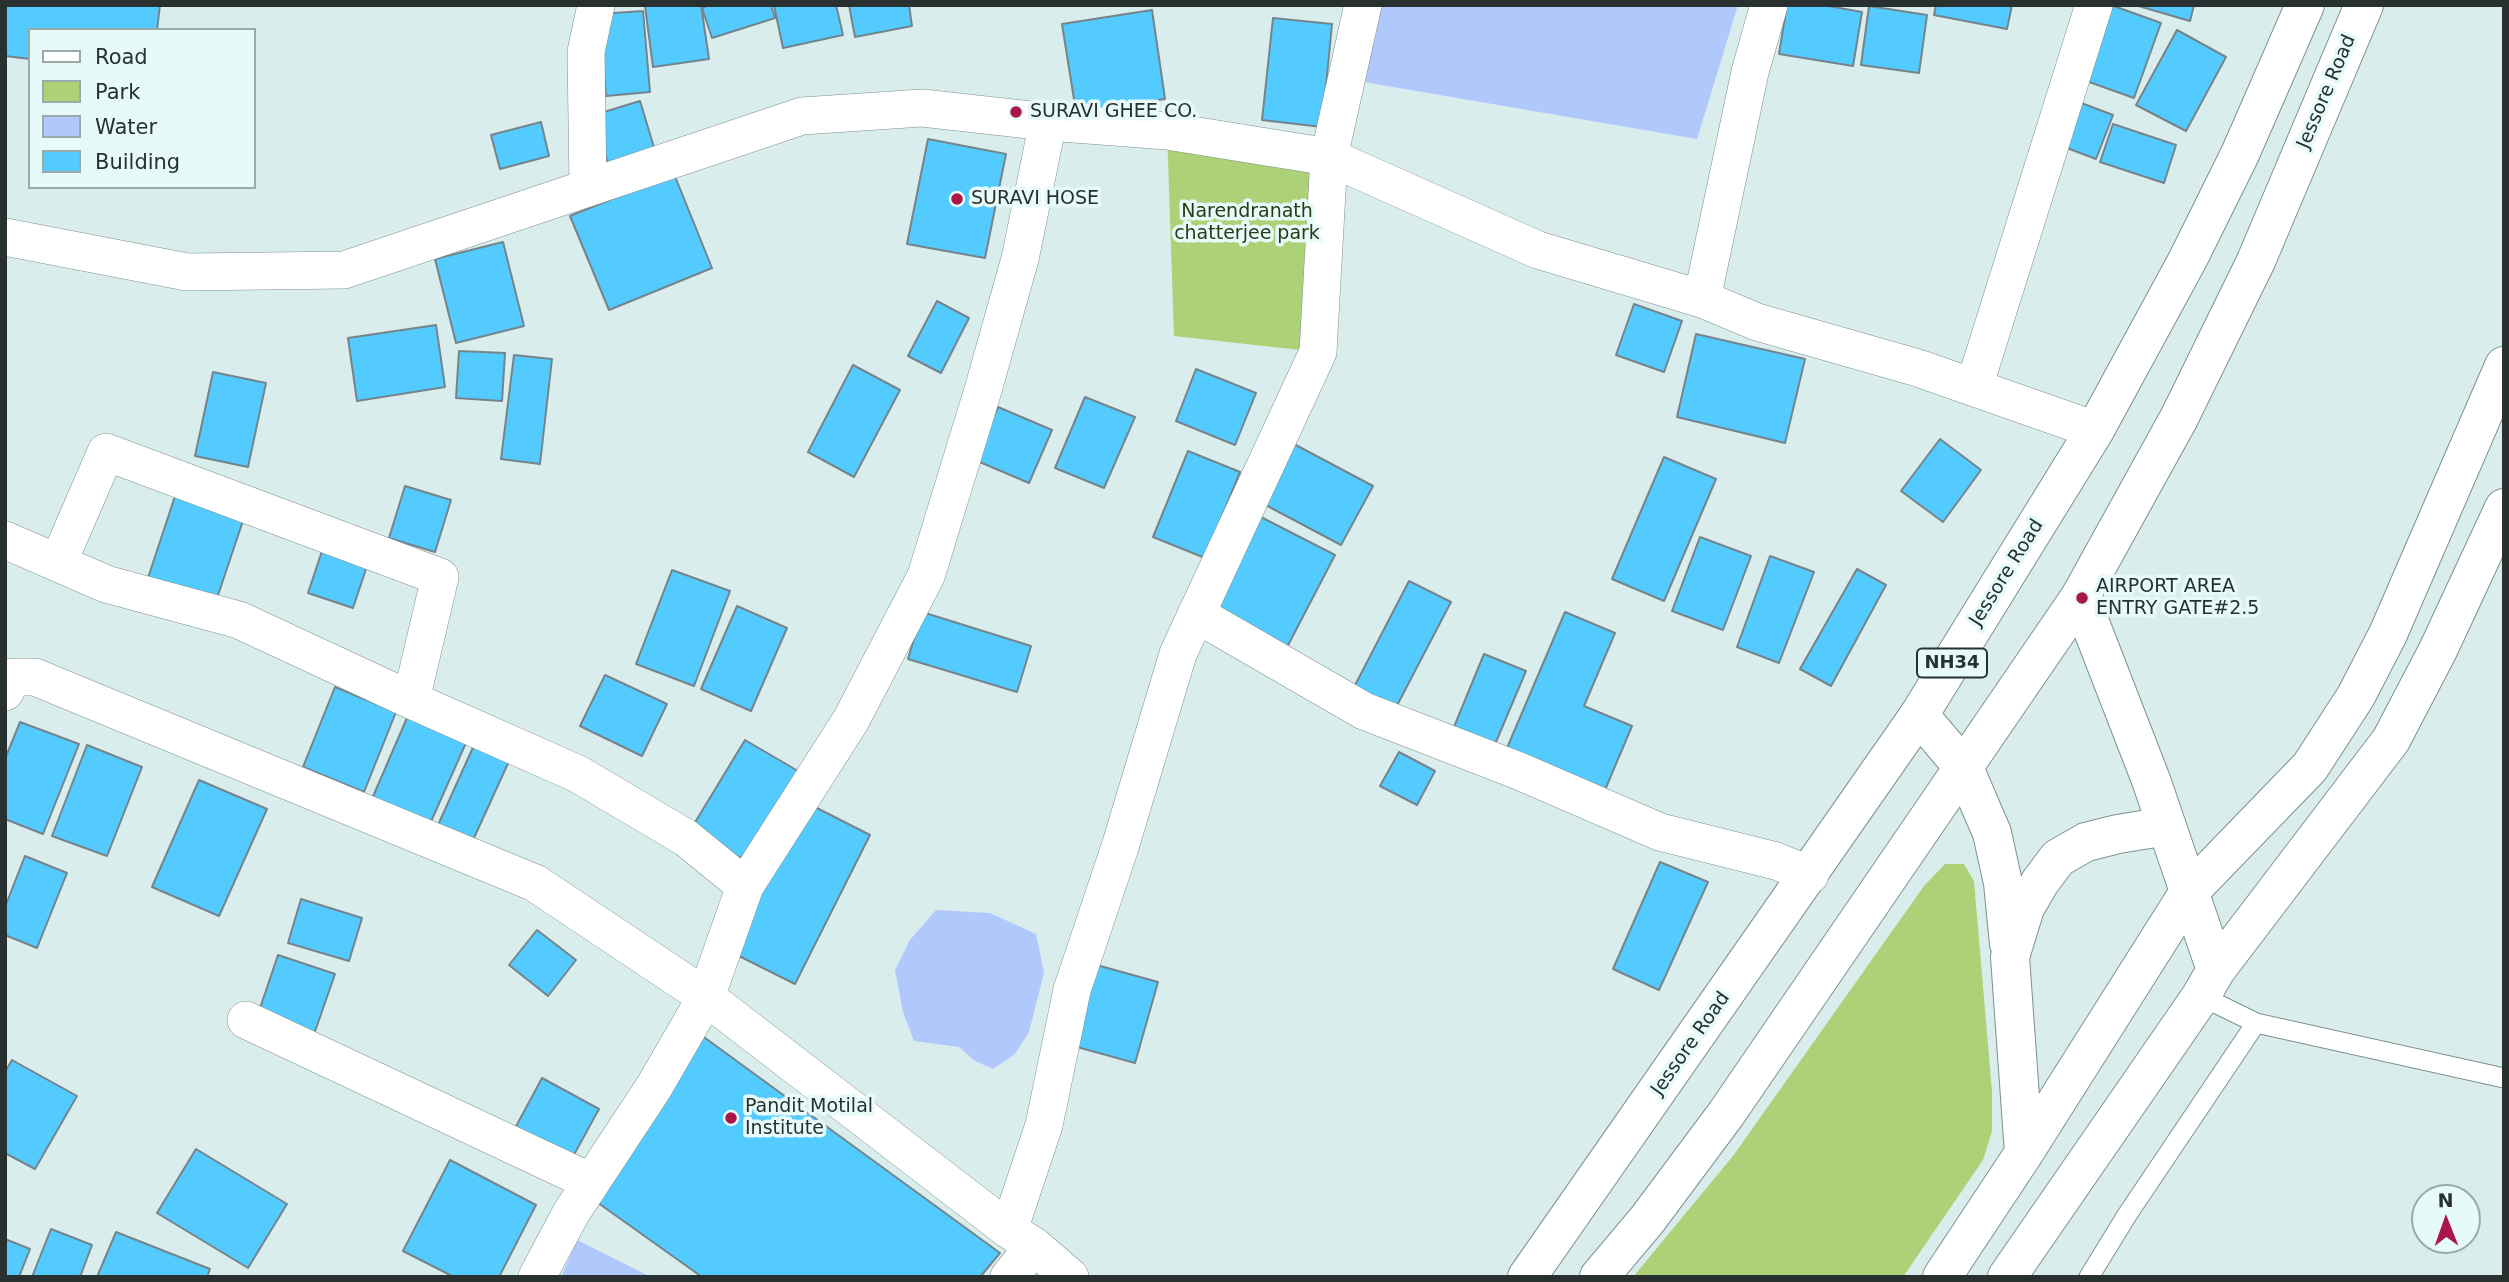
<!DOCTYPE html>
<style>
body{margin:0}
#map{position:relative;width:2509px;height:1282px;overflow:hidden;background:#d8edec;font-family:"DejaVu Sans",sans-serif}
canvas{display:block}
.frame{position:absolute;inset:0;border:7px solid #283030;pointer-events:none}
.legend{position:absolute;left:28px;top:28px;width:228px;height:161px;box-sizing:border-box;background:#e6fafa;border:2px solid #9aa9a9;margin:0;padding:9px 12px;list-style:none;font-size:21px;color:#283030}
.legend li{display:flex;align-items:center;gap:14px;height:35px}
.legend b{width:35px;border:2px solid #9aa9a9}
.north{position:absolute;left:2411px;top:1184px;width:70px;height:70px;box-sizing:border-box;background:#e6fafa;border:2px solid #9aa9a9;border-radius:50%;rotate:359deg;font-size:19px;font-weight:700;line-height:28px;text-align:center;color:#283030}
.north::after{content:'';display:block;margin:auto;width:24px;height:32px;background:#aa1648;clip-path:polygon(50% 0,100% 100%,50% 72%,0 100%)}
</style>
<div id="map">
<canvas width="2509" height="1282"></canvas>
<div class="frame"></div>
<ul class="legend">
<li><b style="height:9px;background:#fff"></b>Road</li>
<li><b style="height:19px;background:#add176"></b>Park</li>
<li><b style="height:19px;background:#b0c8fc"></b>Water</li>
<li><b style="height:19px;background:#54cbff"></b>Building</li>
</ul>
<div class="north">N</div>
</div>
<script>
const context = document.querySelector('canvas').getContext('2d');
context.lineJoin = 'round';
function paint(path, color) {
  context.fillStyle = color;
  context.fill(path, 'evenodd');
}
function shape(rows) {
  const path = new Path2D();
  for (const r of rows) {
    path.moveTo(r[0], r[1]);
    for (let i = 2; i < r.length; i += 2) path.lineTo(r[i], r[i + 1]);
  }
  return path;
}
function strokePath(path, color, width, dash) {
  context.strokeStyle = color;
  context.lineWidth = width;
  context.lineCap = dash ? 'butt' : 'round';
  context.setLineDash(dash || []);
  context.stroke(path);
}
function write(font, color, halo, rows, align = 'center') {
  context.font = font + ' "DejaVu Sans",sans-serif';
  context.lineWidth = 7;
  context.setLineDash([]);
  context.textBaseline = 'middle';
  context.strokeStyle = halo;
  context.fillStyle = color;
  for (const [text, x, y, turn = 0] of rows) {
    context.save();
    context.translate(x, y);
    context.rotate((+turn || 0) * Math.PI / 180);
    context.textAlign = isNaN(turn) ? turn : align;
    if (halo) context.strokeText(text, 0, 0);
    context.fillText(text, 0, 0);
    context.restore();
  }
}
const green = shape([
 [1167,131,1329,157,1318,352,1174,336],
 [1945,864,1964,864,1974,881,1992,1092,1992,1131,1983,1160,1903,1277,1633,1277,1733,1156,1924,886]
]);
const water = shape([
 [1380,5,1738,5,1697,139,1364,82],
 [936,910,990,913,1036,934,1044,973,1029,1032,1014,1055,993,1069,975,1061,959,1047,914,1041,903,1012,895,970,910,940],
 [577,1240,651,1277,561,1277]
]);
const building = shape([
 [5,5,160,5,157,30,30,30,30,59,5,56,5,5],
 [653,5,701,5,709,59,653,67,645,6,653,5],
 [709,5,771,5,775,18,712,38,702,8,709,5],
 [774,5,836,5,843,35,783,48,774,5],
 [849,5,909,5,912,26,855,37,849,5],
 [1787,5,1823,5,1862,12,1853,66,1779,54,1787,5],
 [1936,5,2012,5,2007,29,1934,15,1936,5],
 [2111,5,2161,23,2134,98,2078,78,2111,5],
 [2135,5,2194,5,2190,21,2135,5],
 [1869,6,1927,15,1919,73,1861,65,1869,6],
 [1152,10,1165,99,1076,112,1062,24,1152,10],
 [643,11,650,92,606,96,599,14,643,11],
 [1273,18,1332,24,1322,127,1262,120,1273,18],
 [2177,30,2226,57,2186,131,2136,105,2177,30],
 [640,101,656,154,609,167,594,115,640,101],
 [2076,101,2113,115,2096,159,2059,145,2076,101],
 [541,122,549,156,500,169,491,135,541,122],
 [2113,124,2176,145,2164,183,2100,162,2113,124],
 [928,139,1006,154,985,258,907,244,928,139],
 [674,174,712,268,609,310,570,216,674,174],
 [503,242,524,326,456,343,435,259,503,242],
 [937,301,969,318,941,373,908,356,937,301],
 [1634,304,1682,321,1664,372,1616,355,1634,304],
 [436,325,445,387,357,401,348,338,436,325],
 [1696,334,1805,359,1785,443,1677,417,1696,334],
 [459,351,505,353,502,401,456,398,459,351],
 [514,355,552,359,540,464,501,459,514,355],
 [853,365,900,390,854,477,808,452,853,365],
 [1196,369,1256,393,1235,445,1176,421,1196,369],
 [213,372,266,383,248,467,195,456,213,372],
 [1085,397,1135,417,1104,488,1055,468,1085,397],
 [998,407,1052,430,1029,483,975,460,998,407],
 [1940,439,1981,470,1943,522,1901,491,1940,439],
 [1292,443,1373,486,1341,545,1260,502,1292,443],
 [1188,451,1240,472,1205,558,1153,537,1188,451],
 [1664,457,1716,479,1664,601,1612,579,1664,457],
 [179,484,248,506,214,607,146,584,179,484],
 [405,486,451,500,435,552,389,538,405,486],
 [1257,515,1335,555,1285,651,1207,611,1257,515],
 [1700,537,1751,556,1723,630,1672,611,1700,537],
 [325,542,370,557,353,608,308,593,325,542],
 [1770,556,1814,572,1779,663,1737,647,1770,556],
 [1857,569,1886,585,1831,686,1800,669,1857,569],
 [672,570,730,591,694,686,636,664,672,570],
 [1409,581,1451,602,1392,715,1351,693,1409,581],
 [737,606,787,628,751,711,701,689,737,606],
 [922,612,1031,646,1017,692,908,659,922,612],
 [1565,612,1615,633,1584,706,1632,726,1602,797,1504,755,1565,612],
 [1484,654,1526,671,1490,756,1449,739,1484,654],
 [605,675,667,704,642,756,580,726,605,675],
 [335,687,396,712,364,792,303,767,335,687],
 [410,711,469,736,429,826,371,801,410,711],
 [20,722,79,744,43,834,5,819,5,759,20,722],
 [745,740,798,771,744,860,691,829,745,740],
 [475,743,510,759,473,840,438,825,475,743],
 [87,745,142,767,107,856,52,836,87,745],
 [1399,752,1435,771,1417,805,1380,786,1399,752],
 [199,780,267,809,219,916,152,887,199,780],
 [807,803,870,835,795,984,731,952,807,803],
 [25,856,67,873,37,948,5,935,5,907,25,856],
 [1660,862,1708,882,1659,990,1613,969,1660,862],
 [301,899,362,918,349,961,288,943,301,899],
 [537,930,576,960,548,996,509,965,537,930],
 [278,955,335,974,312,1040,256,1020,278,955],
 [1093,964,1158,982,1135,1063,1070,1045,1093,964],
 [701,1035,1000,1253,980,1277,702,1277,594,1200,701,1035],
 [12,1060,77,1096,35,1169,5,1153,5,1072,12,1060],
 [542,1078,599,1109,570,1162,513,1132,542,1078],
 [196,1149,287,1204,248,1268,157,1213,196,1149],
 [450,1160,536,1205,499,1277,454,1277,403,1251,450,1160],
 [51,1229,92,1245,80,1277,32,1277,51,1229],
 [116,1232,210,1269,207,1277,97,1277,116,1232],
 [5,1239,30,1249,19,1277,5,1277,5,1239]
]);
const service = shape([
 [2201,996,2256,1023,2504,1078],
 [2089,1277,2127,1215,2256,1023]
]);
const minor = shape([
 [588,188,586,52,596,5],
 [5,237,187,272,344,270,802,116,922,108,1048,122],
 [1702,299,1750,72,1769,5],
 [1974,387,2094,5],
 [5,540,106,584,239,620,411,700,578,774,686,838,745,886],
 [58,563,106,452,440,577,411,700],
 [1196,614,1364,711,1519,771,1660,832,1776,861,1810,875],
 [5,692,13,677,35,677,535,883,706,997,654,1087,571,1213,537,1277],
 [246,1020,591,1182],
 [1009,1230,1044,1125,1072,990,1120,847,1178,654,1318,352,1329,157,1363,5],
 [1009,1277,1034,1246],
 [1070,1277,1034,1246,1009,1230,706,997,745,886,851,720,926,576,983,390,1020,259,1048,122,1167,131,1329,157,1538,250,1702,299,1757,322,1918,368,2095,430]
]);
const tertiary = shape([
 [2080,597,2151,780,2216,970],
 [1919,715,1964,768,1992,833,2003,883,2009,944],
 [2024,1153,2010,957,2025,908,2040,882,2058,858,2086,842,2118,834,2167,826],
 [1942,1277,2024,1153,2189,892,2310,767,2356,696,2388,634,2504,366],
 [2007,1277,2201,996,2216,970,2391,740,2438,650,2504,508]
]);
const primary = shape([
 [1527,1277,1919,715,2095,430,2188,259,2240,154,2305,5],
 [1599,1277,1647,1220,1726,1114,2080,597,2179,418,2256,261,2364,5]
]);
const markers = [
 [1016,112,7,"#aa1648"],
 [957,199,7,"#aa1648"],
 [2082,598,7,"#aa1648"],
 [731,1118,7,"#aa1648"]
];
const shields = [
 [1952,663,70]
];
const shieldNames = [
 ["NH34",1952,663]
];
const streetNames = [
 ["Jessore Road",2327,92,-67],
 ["Jessore Road",2007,573,-58],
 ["Jessore Road",1691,1044,-55]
];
const poiNames = [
 ["SURAVI GHEE CO.",1030,112],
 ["SURAVI HOSE",971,199],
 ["AIRPORT AREA",2096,587],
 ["ENTRY GATE#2.5",2096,609],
 ["Pandit Motilal",745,1107],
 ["Institute",745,1129]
];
const parkNames = [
 ["Narendranath",1247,212],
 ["chatterjee park",1247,234]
];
paint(green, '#add176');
paint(water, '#b0c8fc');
paint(building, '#54cbff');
strokePath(building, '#75848c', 2);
strokePath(service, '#7f9191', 21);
strokePath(minor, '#7f9191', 38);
strokePath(tertiary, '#7f9191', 40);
strokePath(primary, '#7f9191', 40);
strokePath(service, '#fff', 19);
strokePath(minor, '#fff', 37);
strokePath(tertiary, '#fff', 38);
strokePath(primary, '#fff', 38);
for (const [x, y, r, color] of markers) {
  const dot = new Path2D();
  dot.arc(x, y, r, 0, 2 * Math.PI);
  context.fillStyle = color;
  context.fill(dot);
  strokePath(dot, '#e6fafa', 2.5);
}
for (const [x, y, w] of shields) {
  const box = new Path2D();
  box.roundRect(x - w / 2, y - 14.5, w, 29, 5);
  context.fillStyle = '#e6fafa';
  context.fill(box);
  strokePath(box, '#283030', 2);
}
write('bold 18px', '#283030', null, shieldNames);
write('19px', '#283030', '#e6fafa', streetNames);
write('19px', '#283030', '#e6fafa', poiNames, 'left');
write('19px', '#2c3a13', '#e6fafa', parkNames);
</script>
